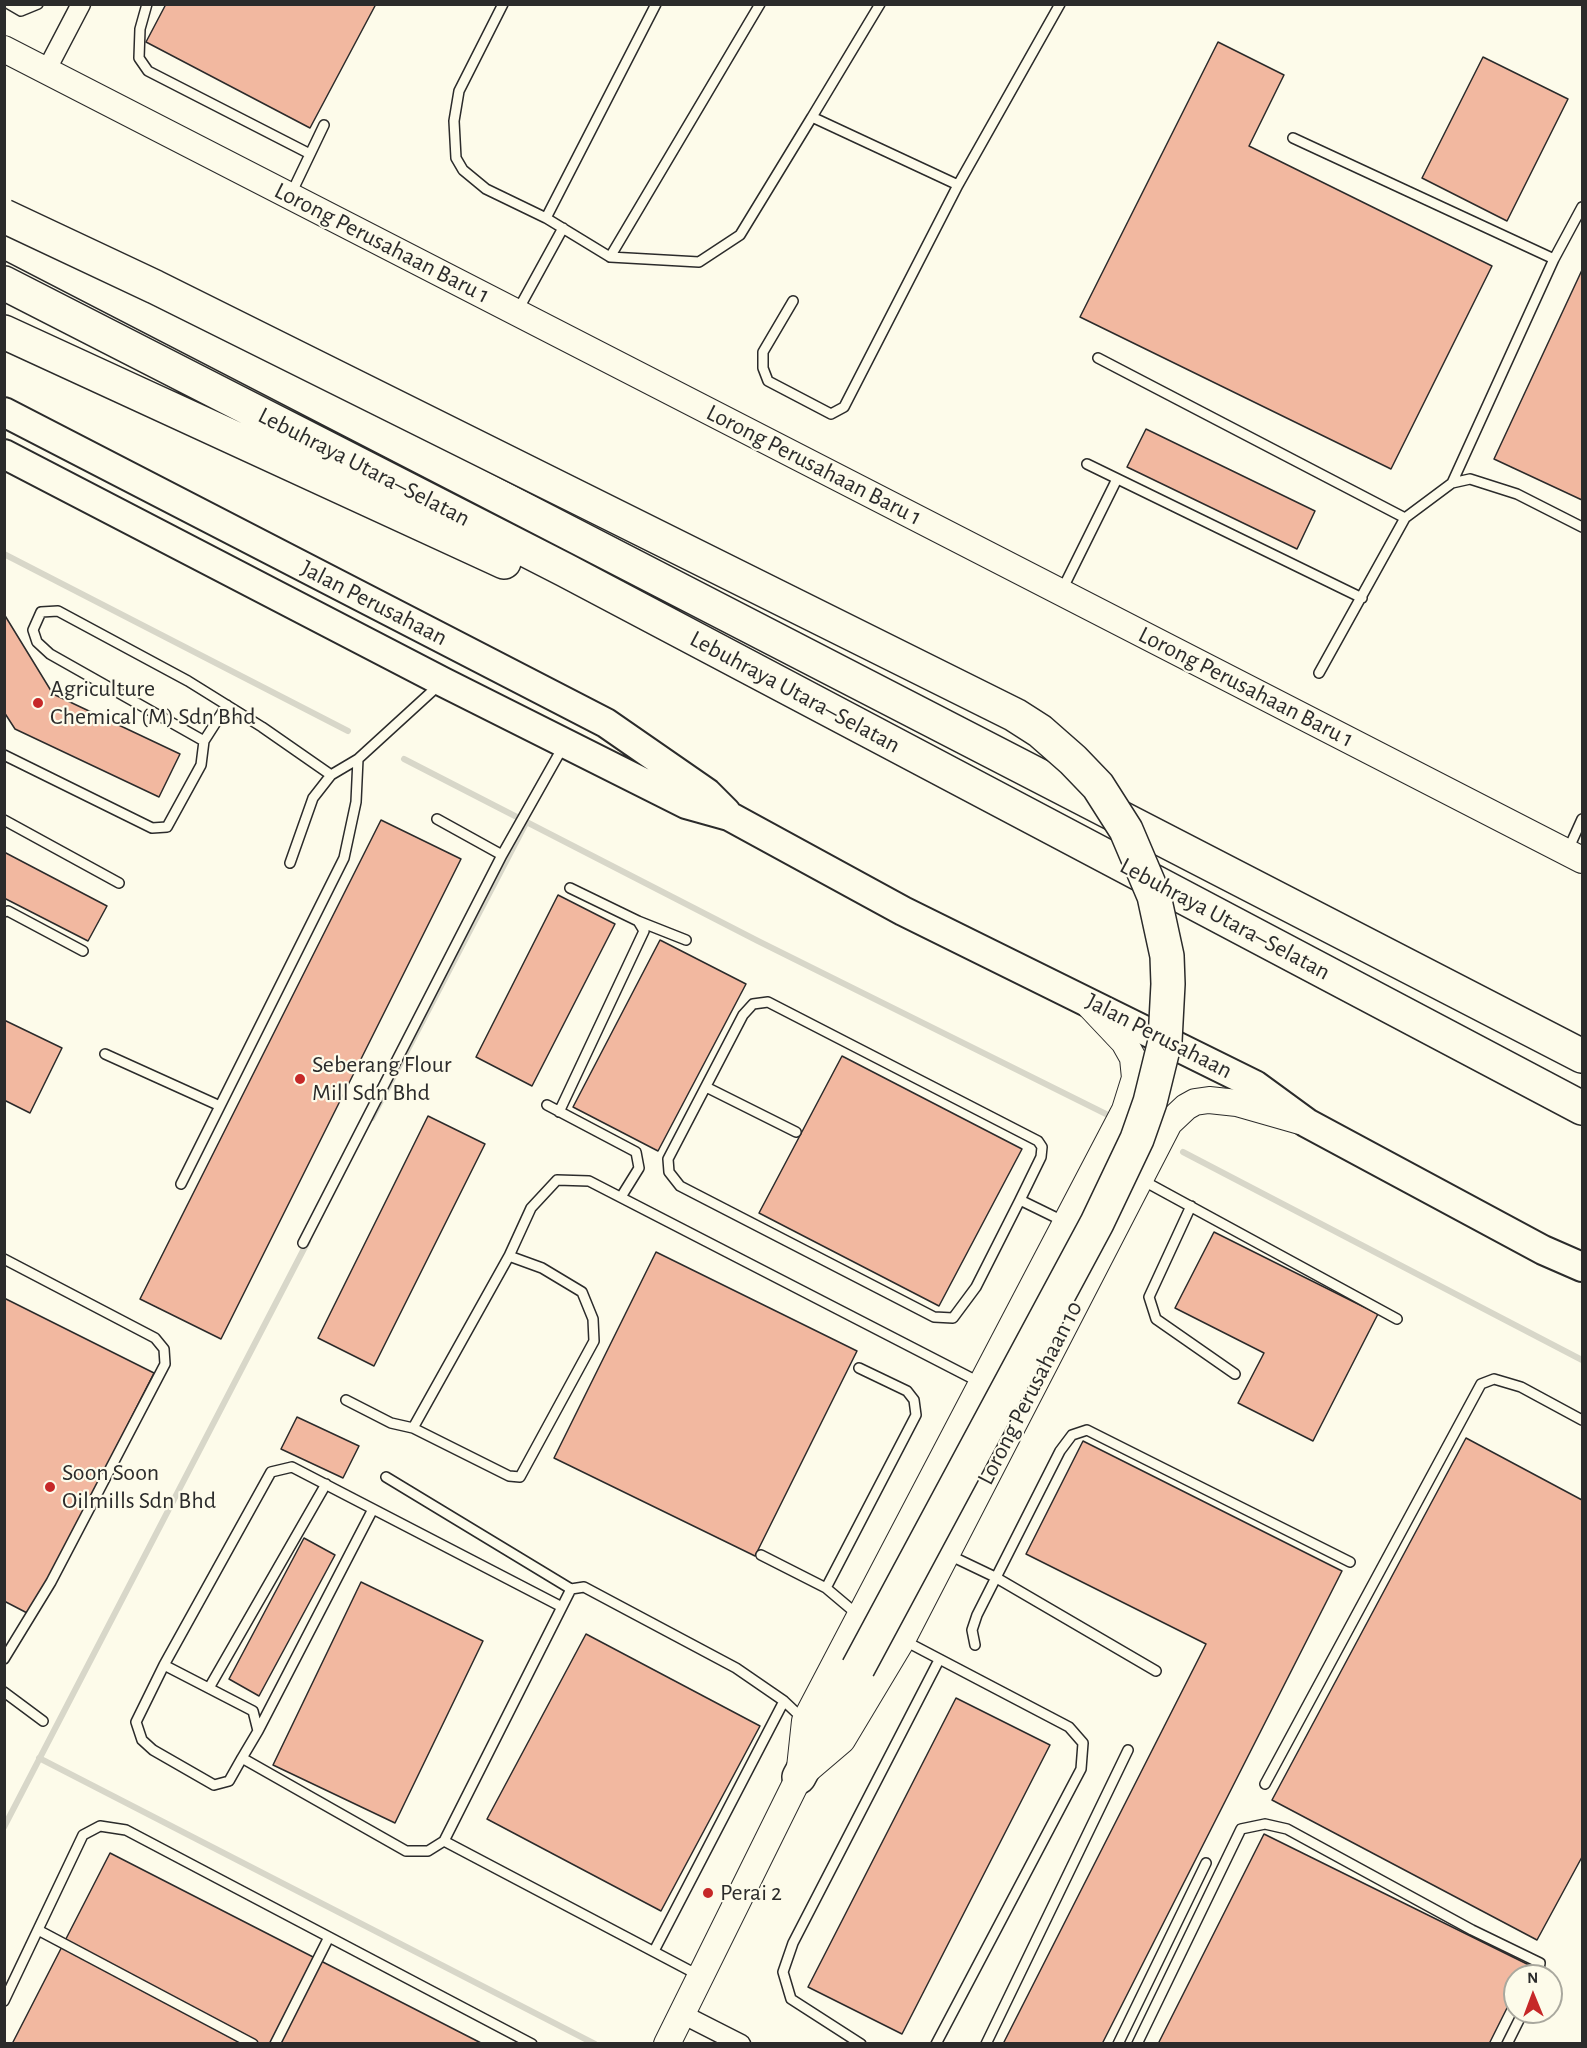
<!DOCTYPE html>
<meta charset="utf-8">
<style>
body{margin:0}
#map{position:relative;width:1587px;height:2048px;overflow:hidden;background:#fdfbea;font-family:"Alegreya Sans",sans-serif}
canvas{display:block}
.frame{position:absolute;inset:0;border:6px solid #2b2b2b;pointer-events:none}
.north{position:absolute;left:1503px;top:1964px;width:60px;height:60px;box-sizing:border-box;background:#fdfbea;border:2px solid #a9a89e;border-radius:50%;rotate:359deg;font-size:16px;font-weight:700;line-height:24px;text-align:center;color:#2b2b2b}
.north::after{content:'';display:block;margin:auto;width:21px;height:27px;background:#c62828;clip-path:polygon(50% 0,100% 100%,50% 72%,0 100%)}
</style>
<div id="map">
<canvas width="1587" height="2048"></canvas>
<div class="frame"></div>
<div class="north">N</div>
</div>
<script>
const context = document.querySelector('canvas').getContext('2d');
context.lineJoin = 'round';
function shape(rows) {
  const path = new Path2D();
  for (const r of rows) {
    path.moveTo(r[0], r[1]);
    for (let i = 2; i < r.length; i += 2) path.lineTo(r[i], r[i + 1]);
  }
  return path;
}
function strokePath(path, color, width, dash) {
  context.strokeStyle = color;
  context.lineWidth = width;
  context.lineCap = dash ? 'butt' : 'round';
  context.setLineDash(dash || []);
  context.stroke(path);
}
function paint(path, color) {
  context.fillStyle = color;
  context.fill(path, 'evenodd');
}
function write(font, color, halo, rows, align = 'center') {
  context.font = font + ' "Alegreya Sans",sans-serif';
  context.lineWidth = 4.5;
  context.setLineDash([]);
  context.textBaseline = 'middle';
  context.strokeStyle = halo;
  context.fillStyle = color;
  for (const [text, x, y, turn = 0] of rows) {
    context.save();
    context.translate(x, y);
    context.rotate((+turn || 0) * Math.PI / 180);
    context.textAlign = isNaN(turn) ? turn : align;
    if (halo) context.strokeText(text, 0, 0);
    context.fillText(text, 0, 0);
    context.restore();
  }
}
const stream = shape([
 [4,554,348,731],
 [404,759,758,941,1106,1114],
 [372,1118,526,823],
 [1183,1152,1582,1360],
 [39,1758,595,2044],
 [4,1827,308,1241]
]);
const building = shape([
 [166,4,376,4,310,128,146,42,166,4],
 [1218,42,1284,75,1249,146,1492,266,1391,469,1080,317,1218,42],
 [1483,57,1568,99,1507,221,1422,178,1483,57],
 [1582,270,1582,500,1494,459,1582,270],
 [1146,429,1315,511,1297,549,1127,467,1146,429],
 [4,614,53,694,180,754,159,797,15,729,4,712,4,614],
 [381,820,461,859,221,1339,140,1299,381,820],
 [4,852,107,906,88,941,4,898,4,852],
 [558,895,615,924,532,1086,476,1057,558,895],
 [660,940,746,984,658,1151,573,1107,660,940],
 [4,1020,62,1048,30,1113,4,1100,4,1020],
 [842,1056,1022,1149,939,1306,759,1213,842,1056],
 [428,1116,485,1144,374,1366,318,1338,428,1116],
 [1214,1232,1378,1314,1313,1441,1238,1403,1264,1353,1175,1308,1214,1232],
 [656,1252,857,1351,755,1556,554,1458,656,1252],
 [4,1298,154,1373,31,1615,4,1601,4,1298],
 [297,1417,359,1446,343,1478,281,1449,297,1417],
 [1466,1438,1582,1500,1582,1857,1537,1940,1272,1800,1466,1438],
 [1083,1441,1342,1571,1102,2044,1003,2044,1206,1644,1026,1554,1083,1441],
 [304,1538,335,1555,259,1696,229,1679,304,1538],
 [361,1582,483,1641,395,1823,273,1765,361,1582],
 [586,1634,760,1726,661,1911,487,1819,586,1634],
 [956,1698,1050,1745,902,2034,808,1987,956,1698],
 [1264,1834,1529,1965,1523,1976,1515,1976,1515,1992,1489,2044,1158,2044,1264,1834],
 [110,1853,483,2044,12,2044,110,1853]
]);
const lane = shape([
 [9,4,21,11,38,4],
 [147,4,140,29,139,58,148,71,310,154],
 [503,4,459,91,454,121,456,158,463,170,486,189,546,218,610,257,699,262,740,235,812,117,958,185],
 [812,117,880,4],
 [1293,138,1554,259,1582,207],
 [291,194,324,125],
 [546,218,656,4],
 [610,257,760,4],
 [793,301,763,352,763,368,768,381,831,414,844,407,958,185,1060,4],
 [518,310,563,228],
 [1098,358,1405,518],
 [1087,464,1362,598],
 [1452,483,1554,259],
 [1062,590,1117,479],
 [1319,673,1405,518,1452,483,1470,479,1517,494,1582,527],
 [204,741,50,654,37,642,33,630,41,612,58,611,188,681,262,727,331,775,358,759,439,685],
 [4,755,152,828,167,827,201,765,204,741,227,705],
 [437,819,502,855],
 [4,820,119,883],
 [1568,850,1582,819],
 [290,863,313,798,331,775],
 [4,912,8,911,83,951],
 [638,921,686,940],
 [105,1054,220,1106],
 [706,1087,796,1132],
 [547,1105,636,1152,639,1168,621,1197],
 [559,1112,644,931,638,921,570,888],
 [1142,1180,1397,1319],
 [181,1184,344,858,356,802,358,759],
 [1020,1200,976,1287,953,1318,934,1317,680,1186,669,1172,668,1159,743,1015,753,1004,768,1002,1038,1141,1042,1147,1041,1157,1020,1200,1065,1222],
 [1191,1206,1149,1297,1156,1319,1235,1374],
 [303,1243,502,855,564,745],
 [4,1259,155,1338,164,1349,165,1364,51,1582,4,1659],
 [346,1400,391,1423,413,1428,509,1256],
 [413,1428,509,1476,520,1477,594,1341,593,1319,582,1292,542,1268,509,1256,531,1208,557,1180,589,1181,981,1383],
 [386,1477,571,1589],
 [761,1555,826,1588,858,1615],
 [949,1555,995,1577,1156,1671],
 [826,1588,916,1415,914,1400,907,1391,859,1368],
 [905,1641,1069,1727,1083,1743,1081,1769,936,2044],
 [975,1645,972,1630,977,1615,1060,1451,1072,1435,1087,1430,1350,1562],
 [164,1665,253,1711,258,1731,242,1758,406,1851,428,1851,444,1841,571,1589,584,1587,736,1668,784,1701,803,1719],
 [209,1688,326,1484],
 [4,1692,43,1721],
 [258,1731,373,1509],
 [242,1758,229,1781,214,1785,153,1750,142,1740,136,1722,164,1665,271,1472,292,1467,562,1607],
 [1265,1784,1481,1384,1494,1379,1521,1387,1582,1420],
 [444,1841,700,1976],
 [38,1930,253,2044],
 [654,1951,784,1701],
 [4,2001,83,1835,100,1826,126,1830,532,2044],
 [275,2044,329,1937],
 [861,2044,791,1999,783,1972,793,1943,939,1660],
 [986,2044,1128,1750],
 [1118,2044,1206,1863],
 [1137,2044,1241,1829,1265,1824,1287,1829,1472,1930,1540,1963,1538,1976],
 [1507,2044,1523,2012]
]);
const street = shape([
 [46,71,81,4],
 [682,2014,741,2044]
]);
const secondary = shape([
 [4,49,1582,860],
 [808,1769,842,1740,902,1640,1169,1123,1186,1107,1195,1102,1209,1100,1237,1103,1300,1121],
 [667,2044,799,1777,805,1721,1125,1110,1135,1078,1133,1058,1124,1042,1090,1006]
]);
const primary = shape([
 [4,412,606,723,707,793,726,812],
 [4,454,443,682,686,804,729,816,903,911,1255,1085,1307,1123,1543,1250,1582,1267]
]);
const highway = shape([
 [4,241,1582,1056],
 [4,283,565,570,1582,1108],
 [4,332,504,562],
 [799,1777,858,1668]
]);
const highwayBridge = shape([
 [4,216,155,287,1015,715,1040,731,1073,760,1098,786,1126,830,1154,896,1167,956,1168,984,1165,1041,1150,1102,1137,1139,1097,1223,858,1668]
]);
const markers = [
 [38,703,6,"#c62828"],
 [300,1079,6,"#c62828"],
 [50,1487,6,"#c62828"],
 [708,1893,6,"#c62828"]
];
const streetNames = [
 ["Lorong Perusahaan Baru 1",382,243,27],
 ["Lorong Perusahaan Baru 1",814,465,27],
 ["Lebuhraya Utara–Selatan",364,467,27],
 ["Jalan Perusahaan",374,603,27],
 ["Lorong Perusahaan Baru 1",1246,687,27],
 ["Lebuhraya Utara–Selatan",795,692,28],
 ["Lebuhraya Utara–Selatan",1225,919,28],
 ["Jalan Perusahaan",1159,1036,27],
 ["Lorong Perusahaan 10",1030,1393,-63]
];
const poiNames = [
 ["Agriculture",50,689],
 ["Chemical (M) Sdn Bhd",50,717],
 ["Seberang Flour",312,1065],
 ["Mill Sdn Bhd",312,1093],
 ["Soon Soon",62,1473],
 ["Oilmills Sdn Bhd",62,1501],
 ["Perai 2",720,1893]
];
strokePath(stream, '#d8d7c9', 6);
paint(building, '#f2b8a0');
strokePath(building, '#2b2b2b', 1.5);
strokePath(lane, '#2b2b2b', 12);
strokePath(street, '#2b2b2b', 21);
strokePath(secondary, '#2b2b2b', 28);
strokePath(primary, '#2b2b2b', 32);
strokePath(highway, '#2b2b2b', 36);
strokePath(lane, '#fdfbea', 9);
strokePath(street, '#fdfbea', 18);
strokePath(secondary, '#fdfbea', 26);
strokePath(primary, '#fdfbea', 28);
strokePath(highway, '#fdfbea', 33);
strokePath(highwayBridge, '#2b2b2b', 36, []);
strokePath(highwayBridge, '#fdfbea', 33);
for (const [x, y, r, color] of markers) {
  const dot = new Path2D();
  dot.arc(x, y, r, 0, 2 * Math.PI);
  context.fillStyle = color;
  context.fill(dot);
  strokePath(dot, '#fdfbea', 2);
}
write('24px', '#2b2b2b', '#fdfbea', streetNames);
write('24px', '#2b2b2b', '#fdfbea', poiNames, 'left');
</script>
